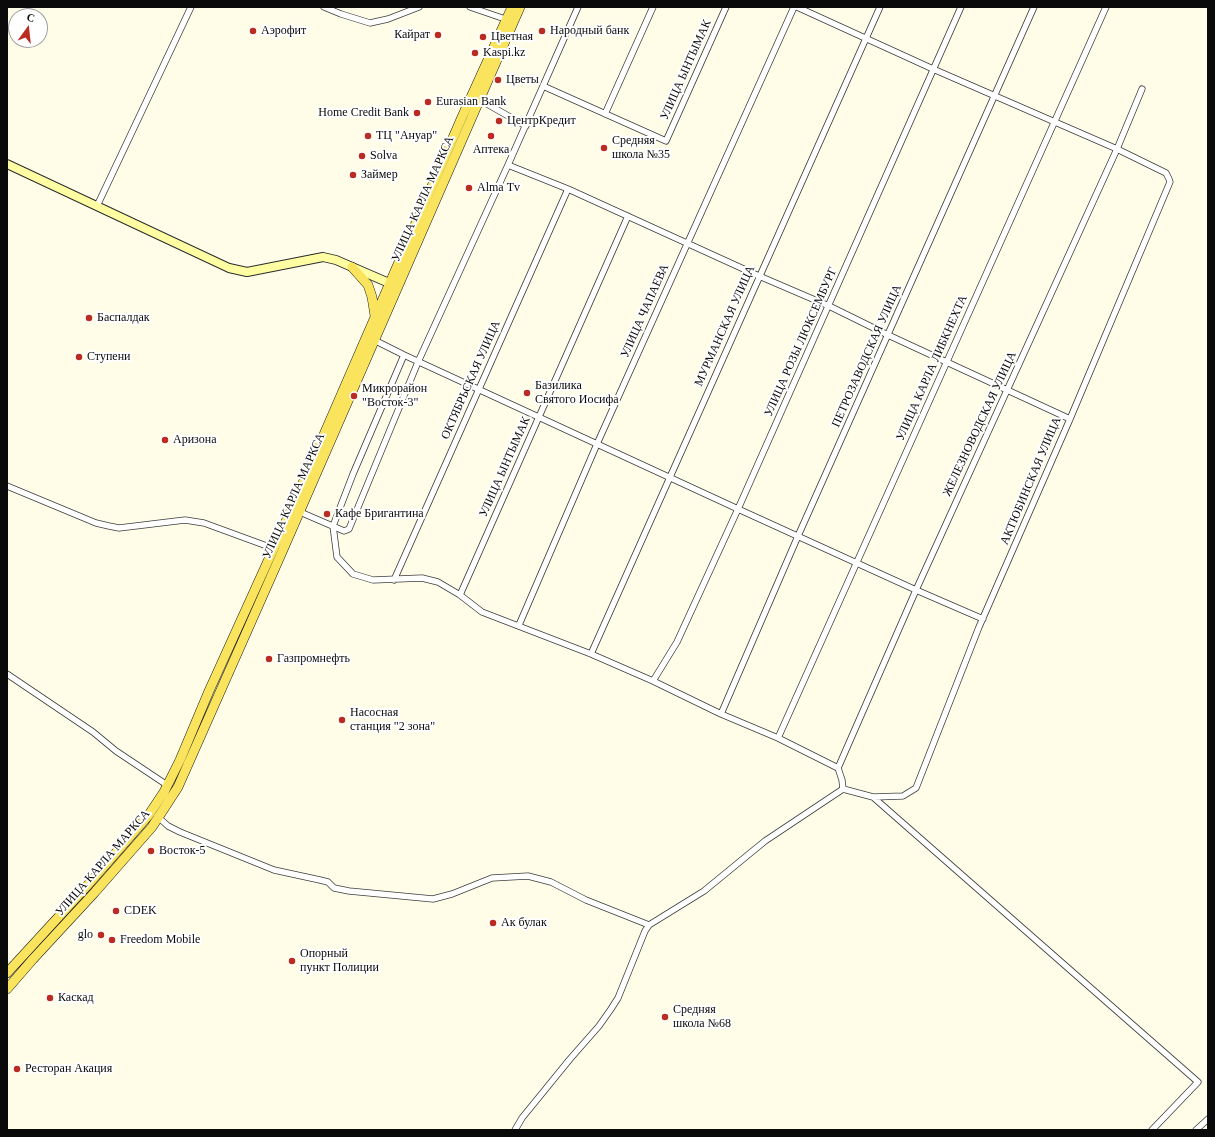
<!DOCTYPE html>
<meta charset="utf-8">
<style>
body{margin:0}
#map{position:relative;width:1215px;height:1137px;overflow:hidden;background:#fffde8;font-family:Georgia,serif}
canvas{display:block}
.frame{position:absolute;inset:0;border:8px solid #0a0a0a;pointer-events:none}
.north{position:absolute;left:8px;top:8px;width:40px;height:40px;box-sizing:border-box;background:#fff;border:1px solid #9d9d9d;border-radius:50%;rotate:15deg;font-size:11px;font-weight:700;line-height:16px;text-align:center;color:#0a0a0a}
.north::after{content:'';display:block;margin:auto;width:14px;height:18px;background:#ba2b22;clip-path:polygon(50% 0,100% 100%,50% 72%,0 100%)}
</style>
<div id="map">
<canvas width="1215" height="1137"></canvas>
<div class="frame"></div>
<div class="north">С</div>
</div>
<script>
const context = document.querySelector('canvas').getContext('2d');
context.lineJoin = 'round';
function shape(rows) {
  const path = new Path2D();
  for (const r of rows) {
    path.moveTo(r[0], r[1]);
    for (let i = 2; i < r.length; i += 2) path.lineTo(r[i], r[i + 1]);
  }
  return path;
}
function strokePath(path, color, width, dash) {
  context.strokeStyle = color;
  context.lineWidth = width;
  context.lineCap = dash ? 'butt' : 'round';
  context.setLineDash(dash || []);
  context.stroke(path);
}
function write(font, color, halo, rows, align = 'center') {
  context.font = font + ' Georgia,serif';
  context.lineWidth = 4;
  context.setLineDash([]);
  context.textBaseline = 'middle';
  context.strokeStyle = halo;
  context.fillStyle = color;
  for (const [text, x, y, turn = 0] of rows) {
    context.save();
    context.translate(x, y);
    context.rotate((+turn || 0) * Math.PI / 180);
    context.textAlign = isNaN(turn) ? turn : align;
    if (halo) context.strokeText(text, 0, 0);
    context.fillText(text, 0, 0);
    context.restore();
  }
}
const street = shape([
 [324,7,341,14,370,23,388,19,419,7],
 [470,7,508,20],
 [543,86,666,141,726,7],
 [480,100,526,126],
 [605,114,653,7],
 [508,165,568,189,759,276,829,306,888,335,1070,419],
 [97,206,191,7],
 [374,340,404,355,738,509,916,590,983,619],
 [404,355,353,474,333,526,337,557,353,574,373,580,422,578,438,582,460,595,482,612,591,654,653,681,721,714,778,738,838,768,842,780,843,789,873,797,903,796,916,788,979,627,1070,419,1170,182,1169,179,1166,173,1117,149,933,69,797,7],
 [7,486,96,523,109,526,119,528,185,520,204,523,275,549],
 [300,512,344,531,349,529,418,362,508,165,578,7],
 [394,580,568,189],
 [460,595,628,216],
 [519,625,597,444,794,7],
 [591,654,880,7],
 [7,674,93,732,116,751,167,785],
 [653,681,677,642,738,509,961,7],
 [721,714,798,536,1034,7],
 [778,738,1106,7],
 [838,768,916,590,1117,149,1142,89],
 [873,797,1198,1082,1152,1130],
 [157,816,168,826,180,832,274,870,320,880,328,882,334,888,349,891,433,899,452,894,492,878,528,876,551,882,586,900,649,925],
 [515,1130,522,1118,570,1059,599,1026,611,1009,618,998,645,931,649,925,704,891,765,841,843,789],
 [1196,1130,1208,1119]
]);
const secondary = shape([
 [7,164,229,268,247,272,323,257,336,260,396,286]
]);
const primary = shape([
 [352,267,368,285,372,297,375,316],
 [7,973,86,887,148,816,164,792,180,760,209,691,292,508,462,117,512,7],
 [7,989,33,959,95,892,152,827,178,787,282,552,520,7]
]);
const markers = [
 [253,31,4,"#ba2b22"],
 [542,31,4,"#ba2b22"],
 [438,35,4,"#ba2b22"],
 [483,37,4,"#ba2b22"],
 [475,53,4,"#ba2b22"],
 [498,80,4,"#ba2b22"],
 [428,102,4,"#ba2b22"],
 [417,113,4,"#ba2b22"],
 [499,121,4,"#ba2b22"],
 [368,136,4,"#ba2b22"],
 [491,136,4,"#ba2b22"],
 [604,148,4,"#ba2b22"],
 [362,156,4,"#ba2b22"],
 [353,175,4,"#ba2b22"],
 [469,188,4,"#ba2b22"],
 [89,318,4,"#ba2b22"],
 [79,357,4,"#ba2b22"],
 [527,393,4,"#ba2b22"],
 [354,396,4,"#ba2b22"],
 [165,440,4,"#ba2b22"],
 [327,514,4,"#ba2b22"],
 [269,659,4,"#ba2b22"],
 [342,720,4,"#ba2b22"],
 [151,851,4,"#ba2b22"],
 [116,911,4,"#ba2b22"],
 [493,923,4,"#ba2b22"],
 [101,935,4,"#ba2b22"],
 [112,940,4,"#ba2b22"],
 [292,961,4,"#ba2b22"],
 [50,998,4,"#ba2b22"],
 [665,1017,4,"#ba2b22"],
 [17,1069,4,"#ba2b22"]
];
const poiNames = [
 ["Аэрофит",261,31],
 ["Народный банк",550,31],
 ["Кайрат",430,35,"right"],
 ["Цветная",491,37],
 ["Kaspi.kz",483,53],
 ["Цветы",506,80],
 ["Eurasian Bank",436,102],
 ["Home Credit Bank",409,113,"right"],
 ["ЦентрКредит",507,121],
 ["ТЦ \"Ануар\"",376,136],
 ["Средняя",612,141],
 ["школа №35",612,155],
 ["Аптека",491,150,"center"],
 ["Solva",370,156],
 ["Займер",361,175],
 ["Alma Tv",477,188],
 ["Баспалдак",97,318],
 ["Ступени",87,357],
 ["Базилика",535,386],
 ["Святого Иосифа",535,400],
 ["Микрорайон",362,389],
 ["\"Восток-3\"",362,403],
 ["Аризона",173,440],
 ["Кафе Бригантина",335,514],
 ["Газпромнефть",277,659],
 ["Насосная",350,713],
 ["станция \"2 зона\"",350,727],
 ["Восток-5",159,851],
 ["CDEK",124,911],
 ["Ак булак",501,923],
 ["glo",93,935,"right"],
 ["Freedom Mobile",120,940],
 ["Опорный",300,954],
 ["пункт Полиции",300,968],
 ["Каскад",58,998],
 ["Средняя",673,1010],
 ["школа №68",673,1024],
 ["Ресторан Акация",25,1069]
];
const streetNames = [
 ["УЛИЦА ЫНТЫМАК",686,70,-66],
 ["УЛИЦА КАРЛА МАРКСА",423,199,-66],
 ["УЛИЦА ЧАПАЕВА",645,311,-66],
 ["МУРМАНСКАЯ УЛИЦА",725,326,-66],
 ["УЛИЦА РОЗЫ ЛЮКСЕМБУРГ",801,342,-66],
 ["ПЕТРОЗАВОДСКАЯ УЛИЦА",867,356,-66],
 ["УЛИЦА КАРЛА ЛИБКНЕХТА",932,368,-66],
 ["ОКТЯБРЬСКАЯ УЛИЦА",471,380,-66],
 ["ЖЕЛЕЗНОВОДСКАЯ УЛИЦА",980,424,-65],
 ["УЛИЦА ЫНТЫМАК",505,467,-66],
 ["АКТЮБИНСКАЯ УЛИЦА",1031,481,-67],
 ["УЛИЦА КАРЛА МАРКСА",294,496,-66],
 ["УЛИЦА КАРЛА МАРКСА",103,863,-49]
];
strokePath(street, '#3d3d3d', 7);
strokePath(secondary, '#2c2c2c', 10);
strokePath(primary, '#1b1b1b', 10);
strokePath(street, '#fff', 5.5);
strokePath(secondary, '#fffea3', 8);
strokePath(primary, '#fae45d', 9);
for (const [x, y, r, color] of markers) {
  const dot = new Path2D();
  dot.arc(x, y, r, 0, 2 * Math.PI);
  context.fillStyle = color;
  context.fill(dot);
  strokePath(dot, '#fff', 1.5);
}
write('12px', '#0a0a0a', '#fff', poiNames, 'left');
write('12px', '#0a0a0a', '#fff', streetNames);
</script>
